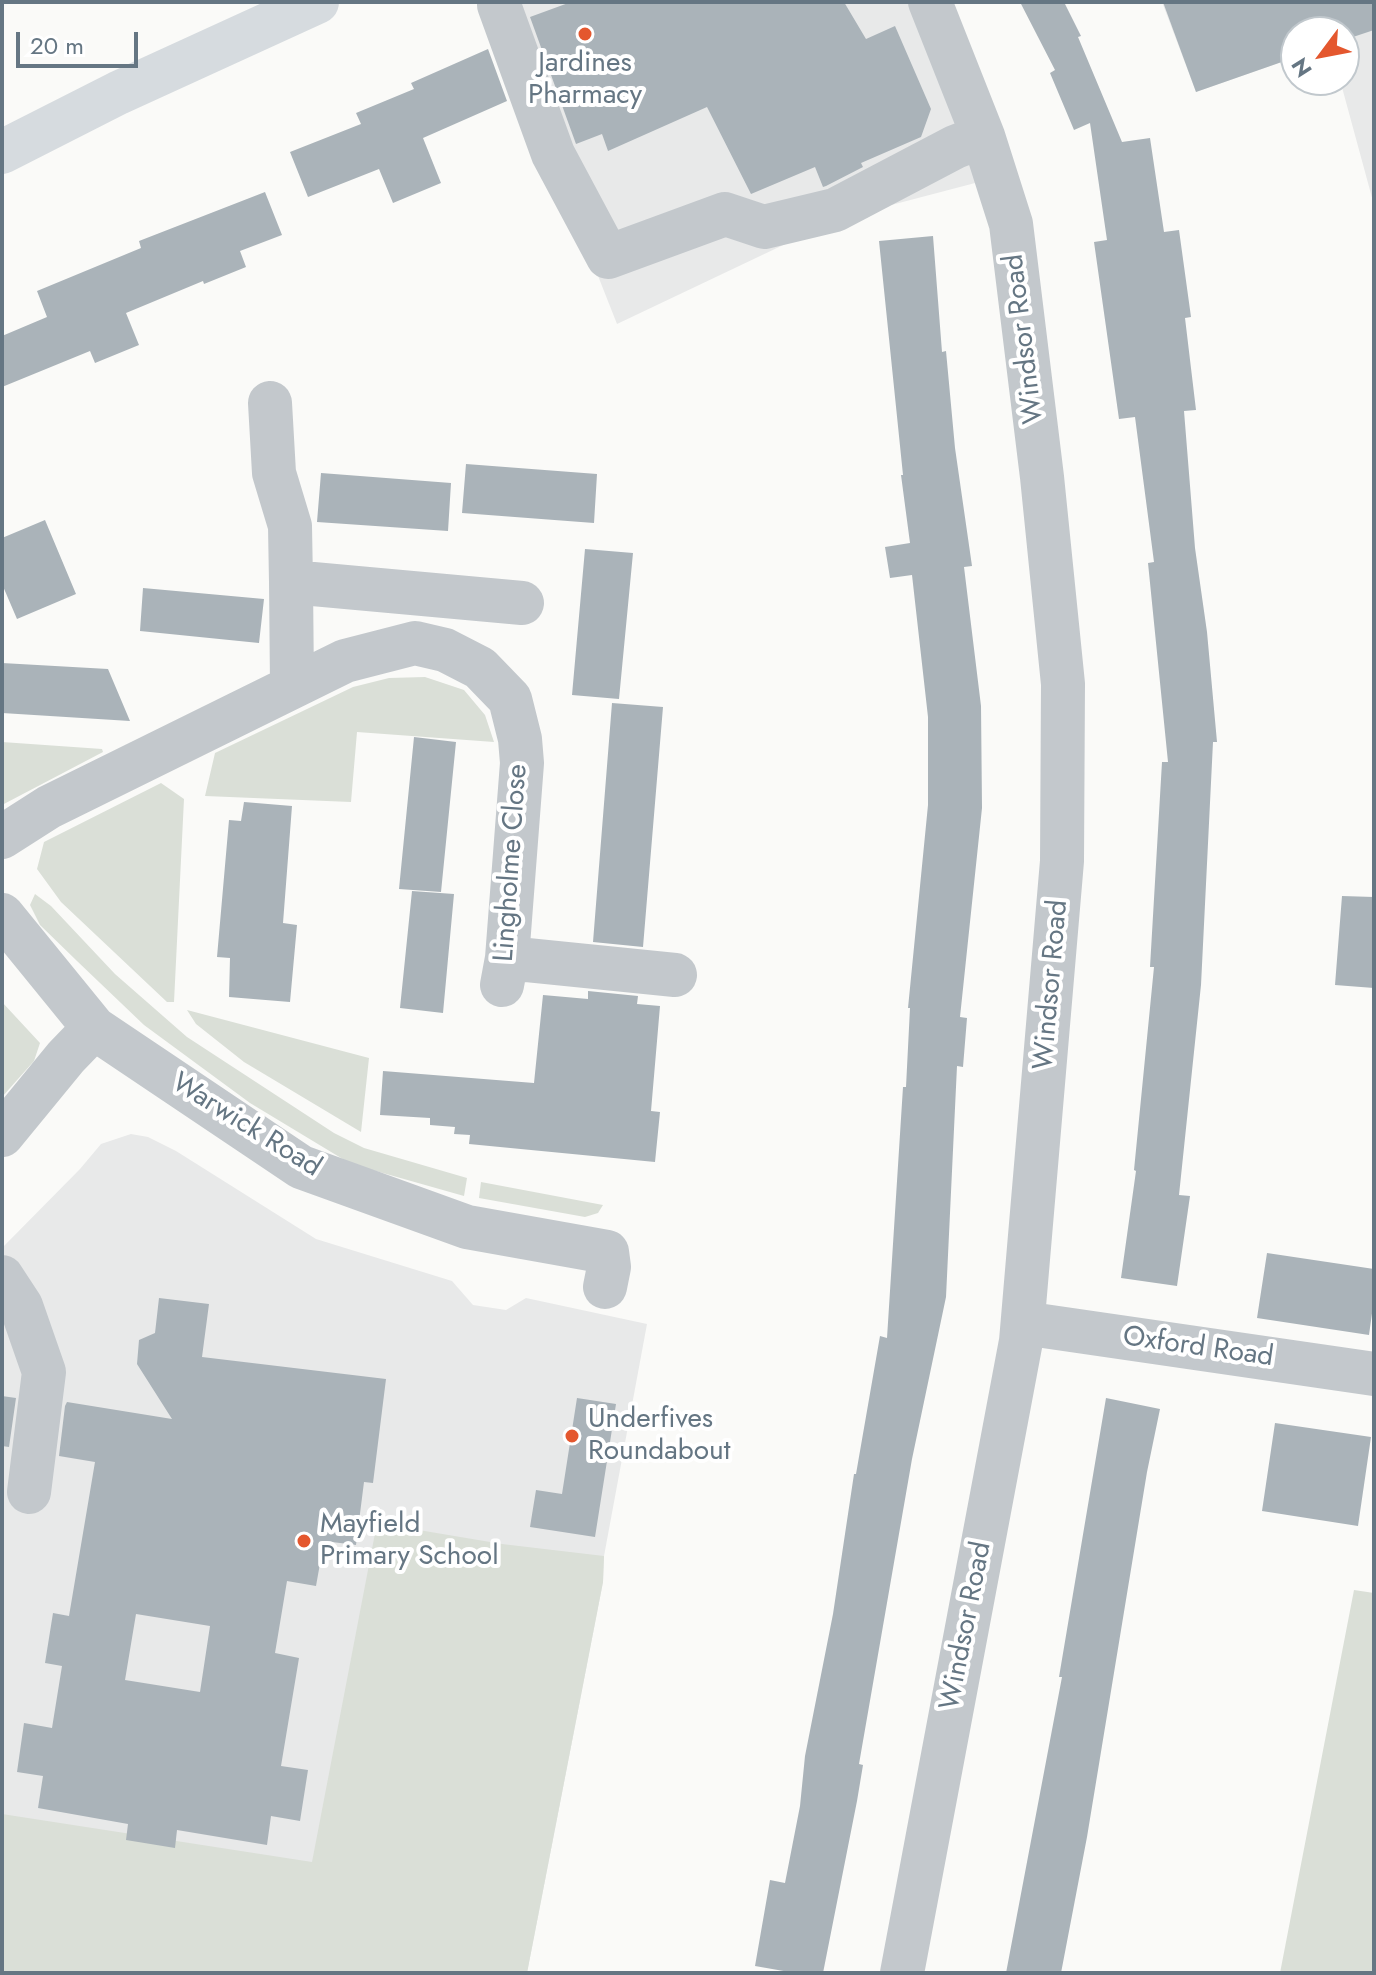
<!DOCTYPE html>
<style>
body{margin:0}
#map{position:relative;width:1376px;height:1975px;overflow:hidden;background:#fafaf8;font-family:Jost,sans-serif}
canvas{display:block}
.frame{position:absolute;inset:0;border:4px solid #657683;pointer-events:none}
.north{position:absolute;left:1280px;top:16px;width:80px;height:80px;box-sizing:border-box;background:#fff;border:2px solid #c1c8cd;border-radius:50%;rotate:238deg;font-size:22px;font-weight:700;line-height:32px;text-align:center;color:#657683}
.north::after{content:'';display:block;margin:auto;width:28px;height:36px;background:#e4572e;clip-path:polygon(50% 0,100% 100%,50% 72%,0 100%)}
.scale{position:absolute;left:16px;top:32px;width:122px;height:36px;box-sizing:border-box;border:4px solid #657683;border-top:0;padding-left:10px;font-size:24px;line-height:28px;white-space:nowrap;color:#657683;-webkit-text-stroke:6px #fff;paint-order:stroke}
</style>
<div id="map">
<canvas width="1376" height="1975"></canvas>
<div class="frame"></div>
<div class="north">N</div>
<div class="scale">20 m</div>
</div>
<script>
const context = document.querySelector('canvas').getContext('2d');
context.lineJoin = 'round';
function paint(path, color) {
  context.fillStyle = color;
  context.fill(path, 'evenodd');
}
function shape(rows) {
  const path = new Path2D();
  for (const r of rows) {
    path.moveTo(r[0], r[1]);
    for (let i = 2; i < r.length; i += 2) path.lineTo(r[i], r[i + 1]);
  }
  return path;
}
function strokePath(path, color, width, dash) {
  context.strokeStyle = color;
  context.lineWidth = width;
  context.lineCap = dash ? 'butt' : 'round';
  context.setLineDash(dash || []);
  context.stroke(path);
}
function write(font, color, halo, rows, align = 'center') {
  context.font = font + ' Jost,sans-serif';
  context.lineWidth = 8;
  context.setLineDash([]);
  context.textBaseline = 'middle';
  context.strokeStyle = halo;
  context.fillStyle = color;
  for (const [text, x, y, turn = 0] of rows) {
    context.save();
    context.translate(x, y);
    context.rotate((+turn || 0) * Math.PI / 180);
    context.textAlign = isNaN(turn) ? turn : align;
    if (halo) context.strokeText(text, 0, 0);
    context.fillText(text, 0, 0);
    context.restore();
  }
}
const built = shape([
 [490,2,947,2,998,177,838,219,617,324],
 [1162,2,1374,2,1374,205,1340,80,1344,80,1344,32,1296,32,1296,57,1196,92],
 [131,1134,148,1137,176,1151,316,1239,452,1281,473,1305,506,1310,526,1298,647,1324,604,1556,603,1582,527,1973,2,1973,2,1248,80,1169,101,1144]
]);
const green = shape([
 [425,677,464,690,485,715,494,742,357,732,351,802,205,796,215,753,353,687,389,678],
 [2,742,102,749,103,752,2,805],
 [161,783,184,799,174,1002,167,1002,61,902,37,869,44,842],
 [35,894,51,906,115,974,187,1037,334,1133,364,1148,467,1178,464,1196,351,1164,250,1103,144,1025,77,961,40,925,30,905],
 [2,1002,40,1043,34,1061,2,1097],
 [187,1010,369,1058,361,1132,244,1062,196,1024],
 [481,1182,603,1205,598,1213,585,1217,479,1198],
 [377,1523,502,1544,604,1556,603,1582,527,1973,2,1973,2,1814,312,1862],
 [1354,1590,1374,1593,1374,1973,1280,1973]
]);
const building = shape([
 [571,2,844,2,866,39,895,26,931,109,921,137,861,163,863,167,826,186,823,187,815,167,751,194,707,107,608,151,602,134,576,144,530,17],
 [1020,2,1064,2,1081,36,1078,37,1122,142,1150,138,1164,232,1179,230,1191,317,1185,318,1196,410,1184,411,1195,548,1207,632,1217,742,1213,742,1201,985,1179,1195,1190,1196,1177,1286,1121,1278,1136,1171,1134,1170,1154,967,1150,967,1162,762,1168,762,1148,563,1154,562,1135,417,1119,419,1094,242,1107,240,1090,123,1074,130,1050,73,1055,70],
 [1163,2,1374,2,1374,30,1344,40,1344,32,1296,32,1296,57,1196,92],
 [488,49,507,101,423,138,441,183,393,203,379,169,308,197,290,152,361,124,356,113,414,89,411,83],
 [265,192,282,235,240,251,246,267,204,284,203,281,126,313,139,345,95,363,90,351,2,387,2,336,47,317,37,291,141,248,139,241],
 [933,236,942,352,946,351,955,448,972,566,964,567,981,706,982,808,960,1017,967,1018,963,1067,957,1066,946,1297,912,1459,859,1764,863,1765,857,1801,823,1973,795,1973,755,1966,770,1880,785,1883,800,1806,805,1756,833,1614,854,1474,856,1474,880,1336,887,1338,903,1087,906,1087,910,1008,908,1008,928,805,928,717,912,575,890,578,885,547,910,543,901,475,903,475,879,241],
 [466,464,597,474,594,523,462,513],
 [321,473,451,483,448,531,317,522],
 [45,520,76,594,17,619,2,584,2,538],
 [585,549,633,553,619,699,572,695],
 [143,588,264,599,259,643,140,631],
 [2,663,108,669,130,721,2,713],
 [612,703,663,707,643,947,593,942],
 [414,737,456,742,441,892,399,889],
 [244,802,292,806,283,923,297,925,290,1002,229,997,230,958,217,957,229,820,241,821],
 [412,891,454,894,443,1013,400,1008],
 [1342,896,1374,897,1374,988,1335,985],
 [588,991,638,996,637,1004,660,1006,651,1111,660,1112,655,1162,469,1144,470,1135,454,1134,455,1127,430,1125,430,1118,380,1115,383,1071,534,1083,543,995,588,999],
 [1267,1253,1374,1269,1374,1299,1369,1335,1257,1318],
 [159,1298,209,1304,202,1357,386,1379,373,1483,364,1482,356,1545,324,1541,316,1586,287,1581,275,1653,299,1658,281,1766,308,1770,300,1821,271,1816,267,1845,177,1830,175,1848,126,1840,128,1824,38,1808,43,1776,17,1772,24,1723,52,1728,62,1666,45,1663,53,1613,69,1616,95,1462,59,1456,65,1406,67,1402,172,1419,137,1364,139,1340,155,1333],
 [136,1614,210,1626,200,1692,125,1680],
 [2,1396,16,1398,9,1447,2,1446],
 [577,1398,616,1404,595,1537,530,1527,536,1490,562,1494],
 [1106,1398,1160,1409,1147,1472,1087,1837,1061,1973,1006,1973,1062,1677,1059,1677],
 [1275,1423,1371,1437,1358,1526,1262,1511]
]);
const minor = shape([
 [499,5,553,154,608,257,725,214,764,227,835,210,955,147,983,136],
 [270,403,274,473,290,526,291,582],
 [292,686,291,582,522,603],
 [2,837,49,807,345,661,415,643,445,650,480,668,510,699,520,739,522,763,507,958,502,985],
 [2,915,94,1028,301,1167,467,1227,607,1252,609,1267,605,1287],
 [507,958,675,975],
 [2,1135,66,1057,94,1028],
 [2,1277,21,1306,44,1372,29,1492],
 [1023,1323,1374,1374],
 [902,1973,1021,1341,1062,861,1063,684,1042,477,1011,224,983,136,930,2]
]);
const major = shape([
 [2,152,118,93,317,2]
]);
const markers = [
 [585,34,8,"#e4572e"],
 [572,1436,8,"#e4572e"],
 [304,1541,8,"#e4572e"]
];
const poiNames = [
 ["Jardines",585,64,"center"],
 ["Pharmacy",585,96,"center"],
 ["Underfives",588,1420],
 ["Roundabout",588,1452],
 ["Mayfield",320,1525],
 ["Primary School",320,1557]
];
const streetNames = [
 ["Windsor Road",1025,339,-97],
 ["Lingholme Close",512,863,-86],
 ["Windsor Road",1052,985,-85],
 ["Warwick Road",246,1126,32],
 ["Oxford Road",1198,1348,8],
 ["Windsor Road",967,1626,-79]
];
paint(built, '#e8e9e9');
paint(green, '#dadfd7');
paint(building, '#aab3b9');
strokePath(minor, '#c3c8cc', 44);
strokePath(major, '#d6dbdf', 44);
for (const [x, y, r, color] of markers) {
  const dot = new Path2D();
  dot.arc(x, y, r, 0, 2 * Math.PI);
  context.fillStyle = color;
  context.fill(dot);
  strokePath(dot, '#fff', 3);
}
write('28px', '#657683', '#fff', poiNames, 'left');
write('28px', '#657683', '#fff', streetNames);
</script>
